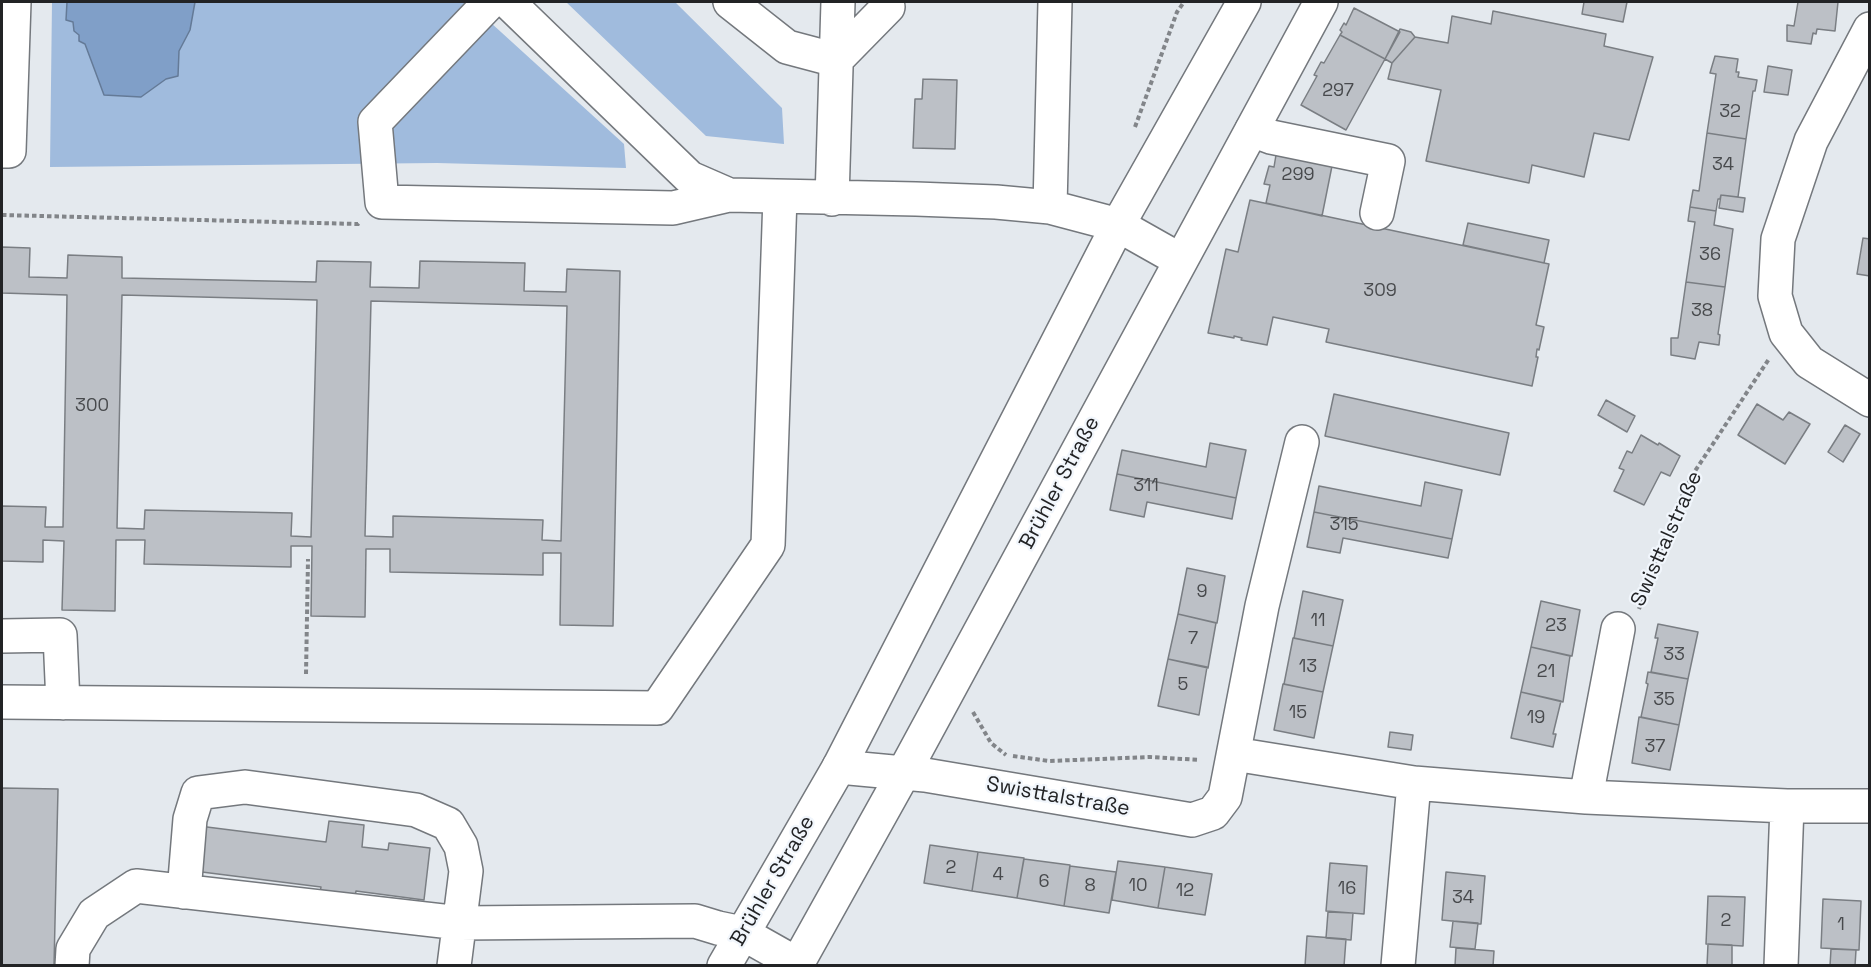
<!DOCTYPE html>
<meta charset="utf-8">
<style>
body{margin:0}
#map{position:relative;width:1871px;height:967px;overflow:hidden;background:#e4e9ee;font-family:"Space Grotesk",sans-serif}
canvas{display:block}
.frame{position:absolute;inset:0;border:3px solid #222325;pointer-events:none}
</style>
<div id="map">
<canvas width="1871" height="967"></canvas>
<div class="frame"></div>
</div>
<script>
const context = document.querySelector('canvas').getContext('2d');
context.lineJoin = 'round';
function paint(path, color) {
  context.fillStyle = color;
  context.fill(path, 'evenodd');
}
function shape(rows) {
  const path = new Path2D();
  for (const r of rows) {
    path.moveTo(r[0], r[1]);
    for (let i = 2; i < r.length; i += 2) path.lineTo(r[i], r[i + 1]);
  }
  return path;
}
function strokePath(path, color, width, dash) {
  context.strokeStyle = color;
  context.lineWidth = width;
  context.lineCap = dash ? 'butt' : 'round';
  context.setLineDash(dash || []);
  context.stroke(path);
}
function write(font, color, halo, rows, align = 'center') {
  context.font = font + ' "Space Grotesk",sans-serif';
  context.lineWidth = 4.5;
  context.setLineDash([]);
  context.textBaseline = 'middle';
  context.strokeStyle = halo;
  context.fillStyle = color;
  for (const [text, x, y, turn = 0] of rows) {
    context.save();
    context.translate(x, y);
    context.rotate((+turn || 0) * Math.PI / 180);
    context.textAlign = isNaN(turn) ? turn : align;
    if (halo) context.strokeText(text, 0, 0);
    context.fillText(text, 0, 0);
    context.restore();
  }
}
const green = shape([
 [52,2,468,2,624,144,626,168,437,163,50,167],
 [566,2,675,2,782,108,784,144,706,136]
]);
const water = shape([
 [67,2,195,2,190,30,179,51,178,76,166,79,141,97,104,95,85,44,79,41,79,35,74,31,73,22,66,20,67,2]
]);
const building = shape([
 [1584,2,1627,2,1623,22,1582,14,1584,2],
 [1798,2,1838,2,1835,31,1817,29,1816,34,1813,33,1811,44,1787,41,1787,25,1794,26,1798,2],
 [1354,8,1400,32,1385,59,1340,35,1342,32,1340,30,1344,23,1346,25,1354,8],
 [1493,11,1606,34,1604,46,1653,57,1629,140,1594,133,1584,177,1532,165,1529,183,1426,161,1441,90,1388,79,1392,63,1415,37,1448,43,1452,16,1491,24,1493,11],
 [1400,29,1411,32,1415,37,1392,63,1385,59,1400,29],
 [1340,35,1385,59,1346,130,1301,105,1317,76,1314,75,1321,62,1324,63,1340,35],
 [1715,56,1738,59,1736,72,1739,72,1738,77,1757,80,1755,91,1753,91,1746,139,1707,133,1716,74,1710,73,1715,56],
 [1768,66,1792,70,1788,95,1764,92,1768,66],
 [923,79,957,80,955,149,913,148,915,99,922,99,923,79],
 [1707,133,1746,139,1738,197,1721,195,1720,199,1718,199,1716,211,1690,207,1693,190,1699,191,1707,133],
 [1277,149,1333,161,1322,216,1266,203,1270,185,1264,184,1269,166,1274,167,1277,149],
 [1721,195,1745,198,1743,212,1719,208,1721,195],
 [1250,200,1549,264,1536,325,1544,327,1539,350,1537,349,1536,357,1538,357,1532,386,1326,342,1329,329,1273,317,1267,345,1241,340,1242,338,1234,336,1234,338,1208,333,1226,249,1238,252,1250,200],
 [1690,207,1716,211,1714,225,1733,229,1725,287,1686,282,1695,222,1688,221,1690,207],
 [1468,223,1549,240,1544,263,1463,245,1468,223],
 [1863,238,1870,239,1870,276,1857,274,1863,238],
 [2,247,30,248,29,277,67,278,68,255,122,257,122,278,316,282,317,261,371,262,370,287,419,288,420,261,525,263,524,291,566,292,567,269,620,271,613,626,560,625,561,553,543,553,543,575,390,572,390,549,366,549,365,617,311,616,312,546,291,546,291,567,144,564,145,540,116,540,115,611,62,610,64,541,43,540,43,562,2,561,2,506,46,507,45,527,63,527,67,295,2,293,2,247],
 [122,295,317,300,311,537,291,536,292,513,145,510,144,529,117,528,122,295],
 [371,301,567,306,561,541,542,540,543,520,393,516,393,537,365,536,371,301],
 [1686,282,1725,287,1718,334,1720,335,1719,345,1699,342,1695,359,1671,355,1671,338,1678,338,1686,282],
 [1334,394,1509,433,1500,475,1325,436,1334,394],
 [1606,400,1635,416,1627,432,1598,415,1606,400],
 [1757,404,1783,420,1789,412,1810,424,1785,464,1738,435,1757,404],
 [1845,425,1860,434,1843,462,1828,452,1845,425],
 [1641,435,1658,445,1659,443,1680,456,1670,476,1661,472,1644,505,1614,491,1624,470,1619,468,1627,451,1632,453,1641,435],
 [1210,443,1246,450,1236,498,1117,474,1122,450,1206,467,1210,443],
 [1117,474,1236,498,1232,519,1147,502,1144,517,1110,510,1117,474],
 [1425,482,1462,490,1452,539,1314,512,1319,486,1421,506,1425,482],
 [1314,512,1452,539,1448,558,1343,538,1340,553,1307,547,1314,512],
 [1187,568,1225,576,1217,623,1178,614,1187,568],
 [1303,591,1343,600,1333,646,1294,638,1303,591],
 [1541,601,1580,610,1572,656,1531,647,1541,601],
 [1178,614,1216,623,1208,668,1168,659,1178,614],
 [1658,624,1698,632,1688,679,1651,672,1658,638,1655,638,1658,624],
 [1293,638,1333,646,1323,692,1284,684,1293,638],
 [1531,647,1570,656,1563,702,1521,692,1531,647],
 [1168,659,1207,667,1199,715,1158,706,1168,659],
 [1648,672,1688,679,1679,725,1641,717,1648,684,1646,683,1648,672],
 [1283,684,1323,692,1314,738,1274,730,1283,684],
 [1521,692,1561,701,1553,734,1556,734,1553,747,1511,738,1521,692],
 [1639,717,1679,725,1670,770,1632,763,1639,717],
 [1390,732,1413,735,1411,750,1388,747,1390,732],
 [2,788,58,789,54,966,2,966,2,788],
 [329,821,364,825,362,847,388,850,389,843,430,848,424,900,356,891,355,896,320,892,321,887,194,871,199,826,326,842,329,821],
 [930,845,978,852,972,891,924,883,930,845],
 [978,852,1024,858,1017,898,972,891,978,852],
 [1024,859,1070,865,1064,906,1017,898,1024,859],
 [1118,861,1165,867,1158,908,1112,900,1118,861],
 [1330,863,1367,866,1364,914,1326,911,1330,863],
 [1070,866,1116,872,1109,913,1064,906,1070,866],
 [1165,867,1212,874,1205,915,1158,908,1165,867],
 [1446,872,1485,876,1481,924,1442,920,1446,872],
 [1708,896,1745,897,1743,946,1706,944,1708,896],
 [1823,899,1861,901,1859,950,1821,948,1823,899],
 [1328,912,1353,913,1351,940,1326,938,1328,912],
 [1453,921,1478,923,1475,949,1450,947,1453,921],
 [1307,936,1346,939,1344,966,1305,966,1307,936],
 [1708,944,1732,945,1732,966,1707,966,1708,944],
 [1456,948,1494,951,1493,966,1455,966,1456,948],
 [1831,949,1856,950,1855,966,1830,966,1831,949]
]);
const path = shape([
 [1135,127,1177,12,1184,2],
 [2,215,358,224,360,222],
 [1639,609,1676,508,1693,474,1769,359],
 [306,674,308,559],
 [973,712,991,743,1006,755],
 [1013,756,1049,761,1150,757,1200,760]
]);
const minor = shape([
 [490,2,375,122,382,202,673,208,729,195],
 [508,2,690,178,729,195,916,199,996,202,1050,207,1118,225,1180,260],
 [730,2,787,47,836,60,888,7],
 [1870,29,1811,141,1778,239,1775,296,1786,333,1809,362,1870,400],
 [1252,130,1271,137,1388,161,1377,213],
 [2,151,9,151,14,2],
 [832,199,838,2],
 [1050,207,1055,2],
 [2,636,60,635,63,703],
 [2,702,657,708,768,545,780,197],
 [1234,754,1414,783,1586,797,1787,806,1870,806],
 [839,767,925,775,1192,820,1213,813,1225,797,1262,606,1302,442],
 [1586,797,1618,629],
 [184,892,190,819,198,793,245,787,416,810,448,824,461,846,466,871,454,966],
 [72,966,73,949,94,914,136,886,460,923,695,921,718,928,742,933],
 [1398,966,1414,783],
 [1781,966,1787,806]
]);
const major = shape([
 [742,933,797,964],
 [724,966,839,767,1118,225,1244,2],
 [796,966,903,774,1321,2]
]);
const numberNames = [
 ["297",1338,91],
 ["32",1730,112],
 ["34",1723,165],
 ["299",1298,175],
 ["36",1710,255],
 ["309",1380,291],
 ["38",1702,311],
 ["300",92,406],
 ["311",1146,486],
 ["315",1344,525],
 ["9",1202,592],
 ["11",1318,621],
 ["23",1556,626],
 ["7",1193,639],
 ["33",1674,655],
 ["13",1308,667],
 ["21",1546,672],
 ["5",1183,685],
 ["35",1664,700],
 ["15",1298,713],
 ["19",1536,718],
 ["37",1655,747],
 ["2",951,868],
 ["4",998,875],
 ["6",1044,882],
 ["8",1090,886],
 ["10",1138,886],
 ["16",1347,889],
 ["12",1185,891],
 ["34",1463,898],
 ["2",1726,921],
 ["1",1841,925]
];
const streetNames = [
 ["Brühler Straße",1060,483,-62],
 ["Swisttalstraße",1667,539,-66],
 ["Swisttalstraße",1058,797,10],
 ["Brühler Straße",773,881,-60]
];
paint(green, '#a0bbdd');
paint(water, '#809fc8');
strokePath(water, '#647a97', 1.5);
paint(building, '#bcc0c6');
strokePath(building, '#7a7e83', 1.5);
strokePath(minor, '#74787d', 36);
strokePath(major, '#74787d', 36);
strokePath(path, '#828589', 4, [4.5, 3]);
strokePath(minor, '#fff', 33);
strokePath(major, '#fff', 33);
write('18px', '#484a4d', null, numberNames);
write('21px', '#222325', '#f1f6fc', streetNames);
</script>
